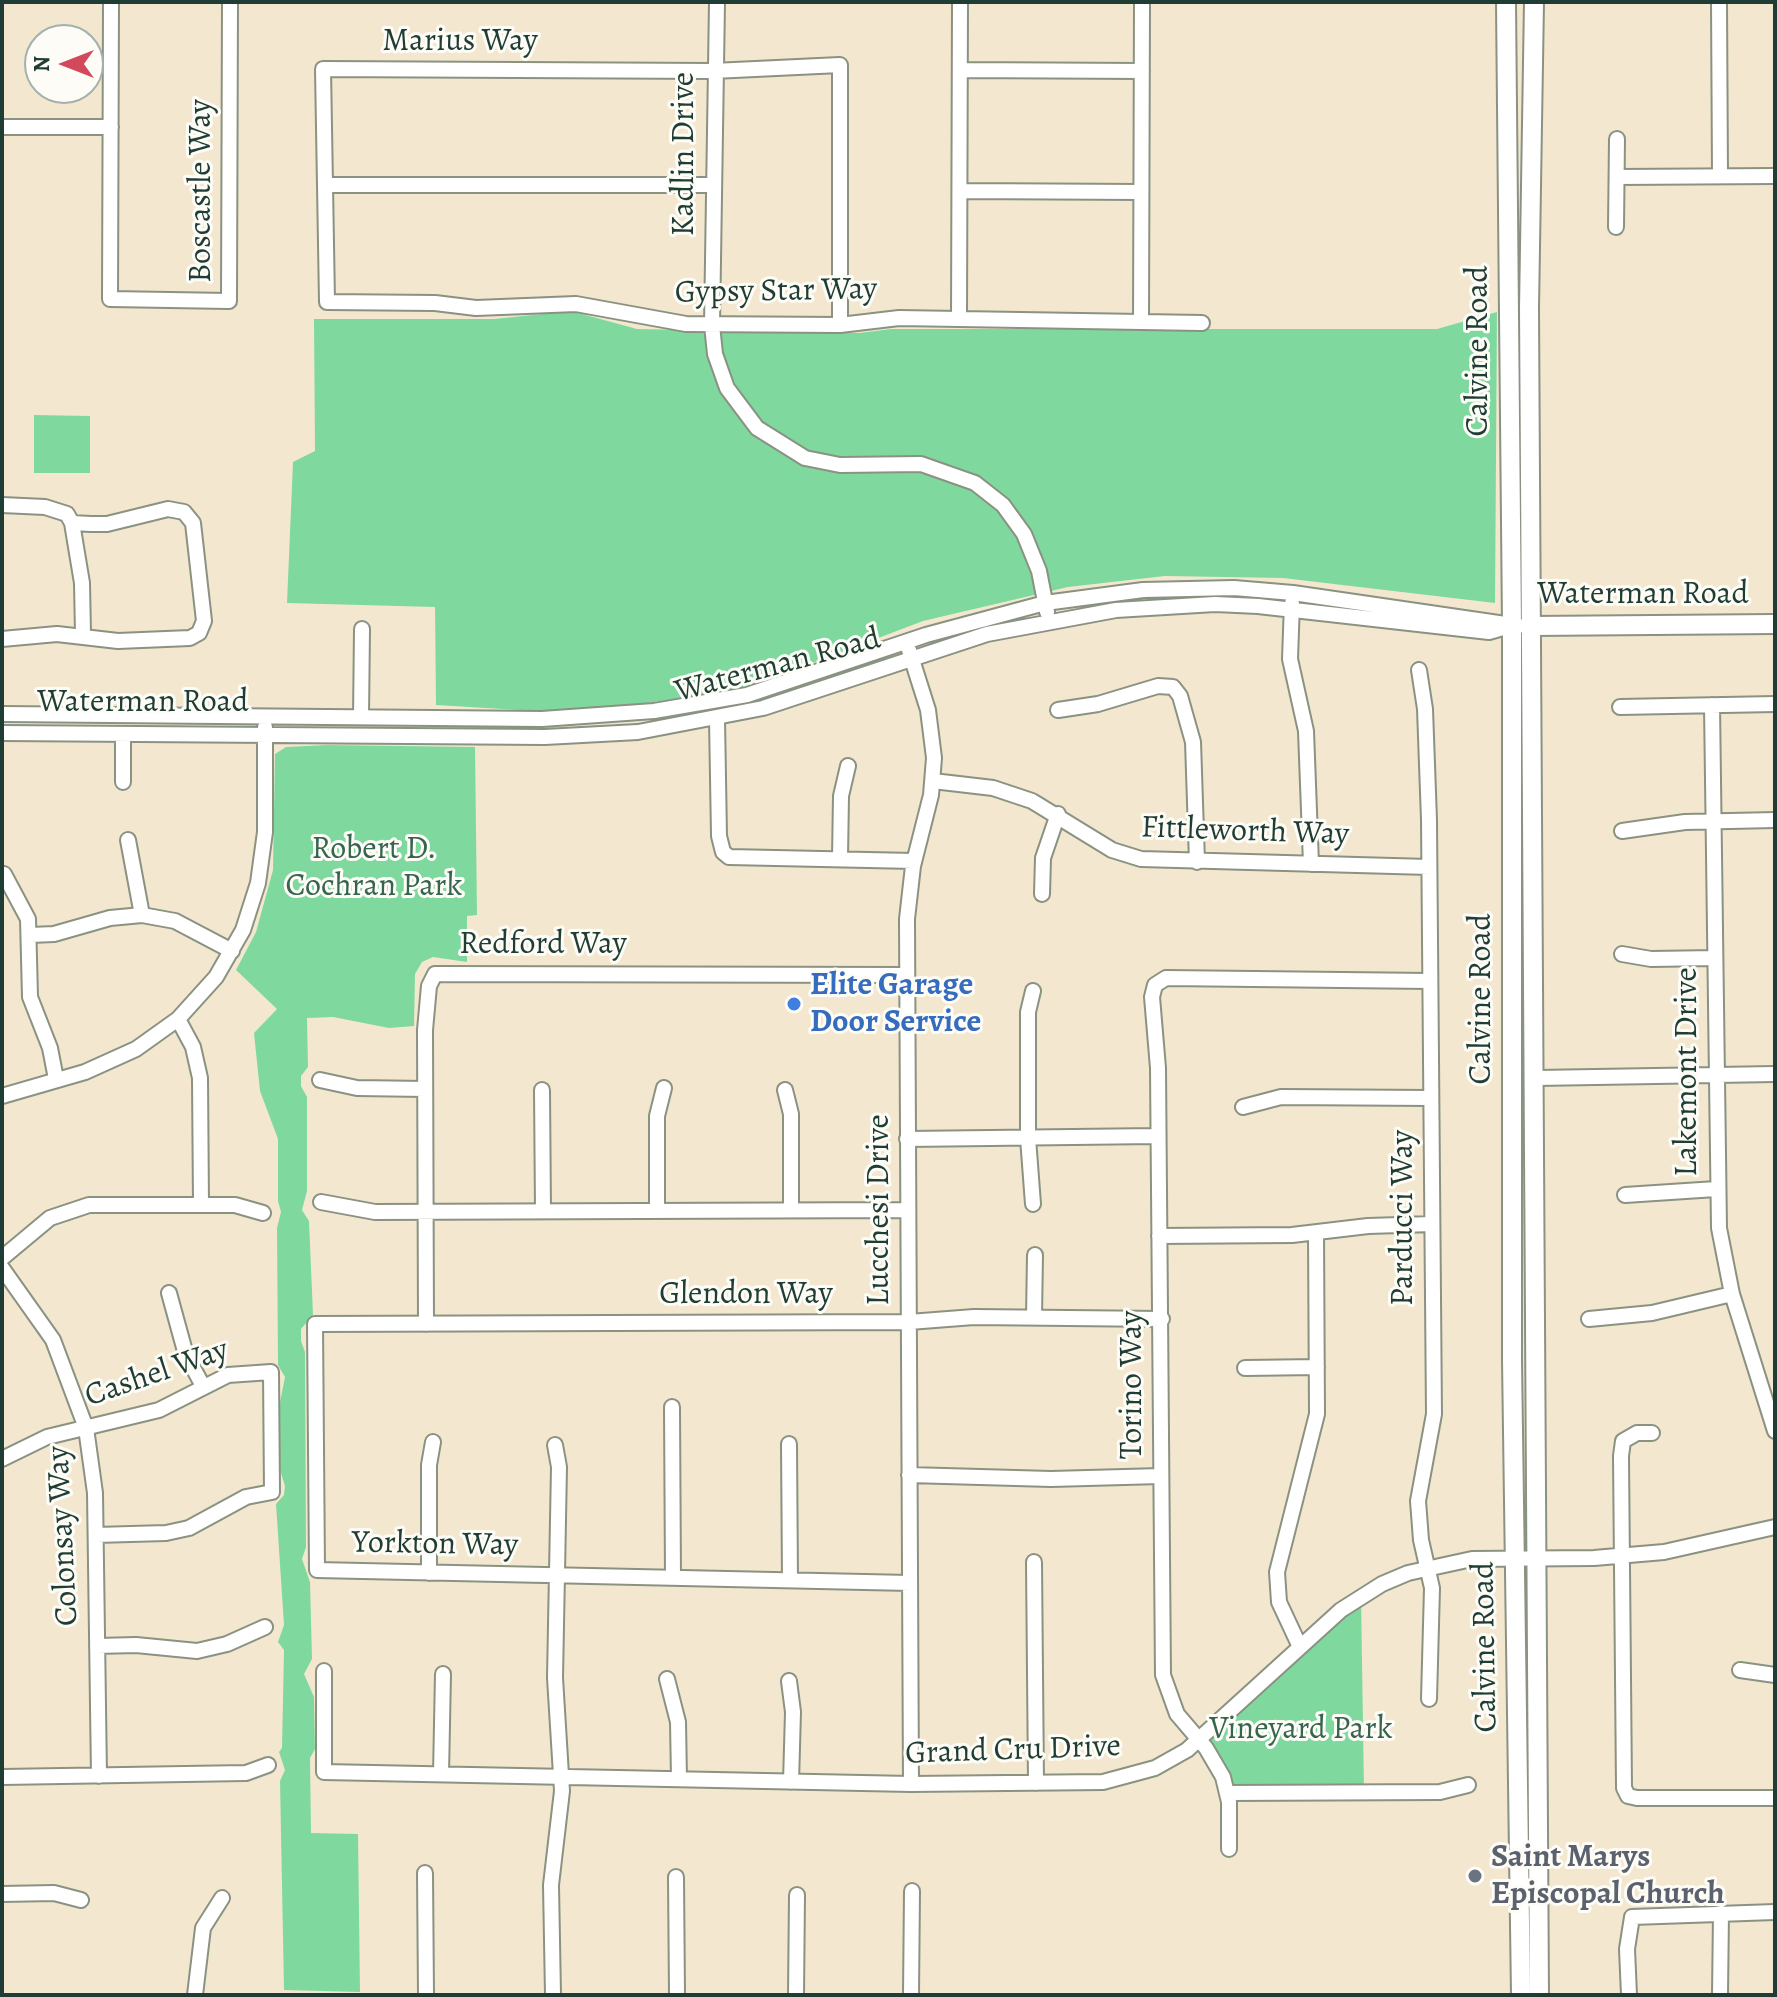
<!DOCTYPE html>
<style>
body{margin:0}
#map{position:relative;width:1777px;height:1997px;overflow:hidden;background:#f4e7d0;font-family:Alegreya,serif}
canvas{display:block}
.frame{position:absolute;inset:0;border:4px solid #1f3d34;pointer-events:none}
.north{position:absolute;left:24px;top:24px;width:80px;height:80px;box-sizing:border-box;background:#fdfcf7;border:2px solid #a4b0a9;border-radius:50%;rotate:270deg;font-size:22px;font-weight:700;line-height:32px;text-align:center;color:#1f3d34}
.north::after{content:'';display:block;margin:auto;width:28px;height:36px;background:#d1495b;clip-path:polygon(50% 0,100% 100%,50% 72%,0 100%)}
</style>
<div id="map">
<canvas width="1777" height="1997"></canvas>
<div class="frame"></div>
<div class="north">N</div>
</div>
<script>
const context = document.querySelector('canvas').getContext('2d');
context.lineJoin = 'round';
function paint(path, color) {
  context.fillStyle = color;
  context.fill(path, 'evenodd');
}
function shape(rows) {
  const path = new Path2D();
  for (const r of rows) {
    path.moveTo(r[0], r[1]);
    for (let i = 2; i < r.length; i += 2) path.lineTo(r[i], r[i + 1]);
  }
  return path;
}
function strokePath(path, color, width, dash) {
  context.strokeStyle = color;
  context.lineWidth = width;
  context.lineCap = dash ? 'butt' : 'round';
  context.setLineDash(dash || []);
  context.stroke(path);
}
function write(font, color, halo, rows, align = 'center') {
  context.font = font + ' Alegreya,serif';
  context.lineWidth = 6;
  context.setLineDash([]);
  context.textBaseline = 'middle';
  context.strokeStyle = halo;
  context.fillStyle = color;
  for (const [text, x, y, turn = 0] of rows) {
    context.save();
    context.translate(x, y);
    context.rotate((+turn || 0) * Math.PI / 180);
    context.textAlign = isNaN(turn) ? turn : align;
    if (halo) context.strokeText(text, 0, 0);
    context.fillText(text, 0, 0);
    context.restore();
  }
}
const green = shape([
 [571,311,637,329,859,333,891,329,1437,329,1497,312,1495,603,1283,578,1165,576,1068,587,923,621,739,691,569,713,436,705,435,607,287,603,293,462,315,451,314,319,494,319],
 [34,415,90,416,90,473,34,473],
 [327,745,475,747,477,915,467,916,467,962,433,957,422,962,415,974,414,1026,389,1028,333,1017,307,1018,308,1067,301,1076,301,1086,307,1097,307,1191,302,1210,309,1221,313,1315,301,1329,301,1341,305,1352,306,1547,302,1559,310,1582,312,1659,304,1674,314,1697,315,1749,310,1758,311,1833,358,1834,360,1992,284,1990,280,1781,285,1770,279,1752,282,1748,284,1650,278,1642,284,1625,276,1504,284,1495,285,1486,280,1470,280,1402,285,1377,278,1365,277,1228,281,1212,278,1201,278,1139,260,1091,254,1033,277,1009,236,970,256,932,273,870,275,754,286,747],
 [1361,1596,1364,1792,1228,1793,1199,1740]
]);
const minor = shape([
 [111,2,110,299,229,301,230,2],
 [717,2,712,325,715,354,727,388,757,428,805,458,840,465,921,464,975,483,1003,505,1024,534,1039,571,1047,612],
 [1719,2,1720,176],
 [960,70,1142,71],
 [2,127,111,127],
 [1617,177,1775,176],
 [325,185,713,185],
 [960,191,1141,192],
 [1616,227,1617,139],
 [959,319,960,2],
 [1141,322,1142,2],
 [840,325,840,65,713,71,323,69,327,302,435,303,476,308,576,304,686,324,840,325,899,318,1202,323],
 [2,505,45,507,67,514,72,523,91,524,107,524,168,509,184,512,193,523,204,621,199,633,190,638,118,641,57,634,2,639],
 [72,523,82,583,83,634],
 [1292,603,1290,659,1306,731,1311,864],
 [909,650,928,710,934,758,931,795,913,866,907,919,911,1784],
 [1419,670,1425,709,1429,820,1434,1414,1418,1501,1421,1540,1432,1588,1429,1699],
 [1712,705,1719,1228,1732,1294,1775,1431],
 [1620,707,1775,704],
 [1058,710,1098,704,1158,686,1173,687,1180,696,1193,742,1197,862],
 [2,714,542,719,654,711,747,695,926,635,1045,603,1143,590,1234,588,1293,593,1519,626],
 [361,717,362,629],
 [717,719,719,836,723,852,729,857,914,861],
 [2,733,545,737,638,732,763,708,987,634,1116,610,1215,604,1258,606,1489,632,1510,626],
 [933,781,993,788,1032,801,1112,850,1141,859,1429,867],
 [123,782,123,735],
 [1622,831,1685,822,1775,820],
 [128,840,142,915],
 [840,858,841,796,848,766],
 [4,874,28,919,30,997,50,1048,56,1079],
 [1042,894,1043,858,1058,814],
 [31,935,54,934,110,918,142,915,175,921,232,951],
 [1622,954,1651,959,1715,958],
 [1033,991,1028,1012,1028,1138,1033,1204],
 [178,1019,193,1047,200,1078,201,1204],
 [1536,1078,1775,1074],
 [320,1080,357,1088,425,1089],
 [542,1090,543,1211],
 [785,1090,791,1114,791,1210],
 [2,1096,85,1072,136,1049,178,1019,216,977,243,930,258,883,265,832,265,727],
 [1243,1107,1281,1097,1431,1098],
 [907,1139,1156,1136],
 [1625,1195,1716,1189],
 [321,1202,375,1212,908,1210],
 [657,1211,657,1116,664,1088],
 [1159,1236,1292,1235,1368,1226,1432,1224],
 [2,1258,50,1218,89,1205,235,1205,263,1213],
 [2,1268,53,1340,86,1428,95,1493,99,1776],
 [169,1293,186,1355,203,1386],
 [1034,1317,1035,1255],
 [1589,1319,1652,1313,1732,1294],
 [426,1324,425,1030,429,986,435,974,907,975],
 [1245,1368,1317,1367],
 [672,1407,673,1578],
 [1652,1433,1637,1433,1623,1441,1621,1456,1624,1788,1628,1796,1637,1798,1775,1798],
 [789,1444,790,1580],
 [2,1459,47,1437,159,1410,228,1375,271,1372,272,1492,246,1497,189,1528,166,1533,96,1535],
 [909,1475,1051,1479,1161,1476],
 [1034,1562,1036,1783],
 [429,1573,429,1465,433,1442],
 [910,1583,317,1570,315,1324,909,1322,974,1317,1162,1319],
 [97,1646,136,1645,197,1651,227,1644,265,1627],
 [1300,1647,1279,1602,1277,1572,1317,1414,1316,1233],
 [1740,1670,1775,1675],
 [324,1671,324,1772,911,1784,1103,1782,1155,1768,1187,1750,1341,1610,1382,1584,1408,1573,1472,1559,1594,1558,1664,1552,1775,1527],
 [667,1679,678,1722,679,1779],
 [789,1681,793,1712,791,1782],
 [441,1774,443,1674],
 [2,1777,246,1773,268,1765],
 [1228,1793,1440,1792,1468,1785],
 [1229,1849,1229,1802,1223,1777,1206,1748,1177,1714,1163,1675,1158,1068,1152,997,1155,985,1166,978,1430,981],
 [425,1873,426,1995],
 [676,1877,677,1995],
 [2,1894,54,1893,81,1900],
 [195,1995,203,1928,222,1898],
 [553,1995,551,1885,562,1791,555,1678,559,1467,555,1445],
 [796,1995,797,1895],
 [911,1995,912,1891],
 [1629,1995,1627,1949,1632,1917,1775,1912],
 [1720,1995,1721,1913]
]);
const major = shape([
 [1506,2,1512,626,1512,1360,1521,1995],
 [1534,2,1529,308,1539,1995],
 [1532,626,1775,624]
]);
const markers = [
 [794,1004,8,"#3f7fe0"],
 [1475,1876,8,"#6b7280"]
];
const streetNames = [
 ["Marius Way",460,42],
 ["Kadlin Drive",685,154,-90],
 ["Boscastle Way",202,191,-90],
 ["Gypsy Star Way",776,292,-1],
 ["Calvine Road",1479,351,-90],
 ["Waterman Road",1643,595],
 ["Waterman Road",778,666,-15],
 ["Waterman Road",143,703],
 ["Fittleworth Way",1245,832,2],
 ["Redford Way",543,945],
 ["Calvine Road",1482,999,-90],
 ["Lakemont Drive",1688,1072,-90],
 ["Lucchesi Drive",880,1210,-90],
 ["Parducci Way",1404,1218,-90],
 ["Glendon Way",746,1295],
 ["Cashel Way",157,1374,-19],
 ["Torino Way",1133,1385,-90],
 ["Colonsay Way",64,1536,-93],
 ["Yorkton Way",435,1545,1],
 ["Calvine Road",1486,1647,-91],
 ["Grand Cru Drive",1013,1751,-2]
];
const parkNames = [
 ["Robert D.",374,850],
 ["Cochran Park",374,887],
 ["Vineyard Park",1301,1730]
];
const shopNames = [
 ["Elite Garage",810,986],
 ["Door Service",810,1023]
];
const worshipNames = [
 ["Saint Marys",1491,1858],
 ["Episcopal Church",1491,1895]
];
paint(green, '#7fd99f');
strokePath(minor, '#8a9282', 18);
strokePath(major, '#8a9282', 22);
strokePath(minor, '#fff', 14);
strokePath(major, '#fff', 18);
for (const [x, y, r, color] of markers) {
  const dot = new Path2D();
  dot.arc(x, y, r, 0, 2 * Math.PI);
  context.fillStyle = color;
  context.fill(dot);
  strokePath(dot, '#fdfcf7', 3);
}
write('32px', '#1f3d34', '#fdfcf7', streetNames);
write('32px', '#37644f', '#fdfcf7', parkNames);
write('bold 32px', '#366cbe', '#fdfcf7', shopNames, 'left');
write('bold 32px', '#5b616d', '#fdfcf7', worshipNames, 'left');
</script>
